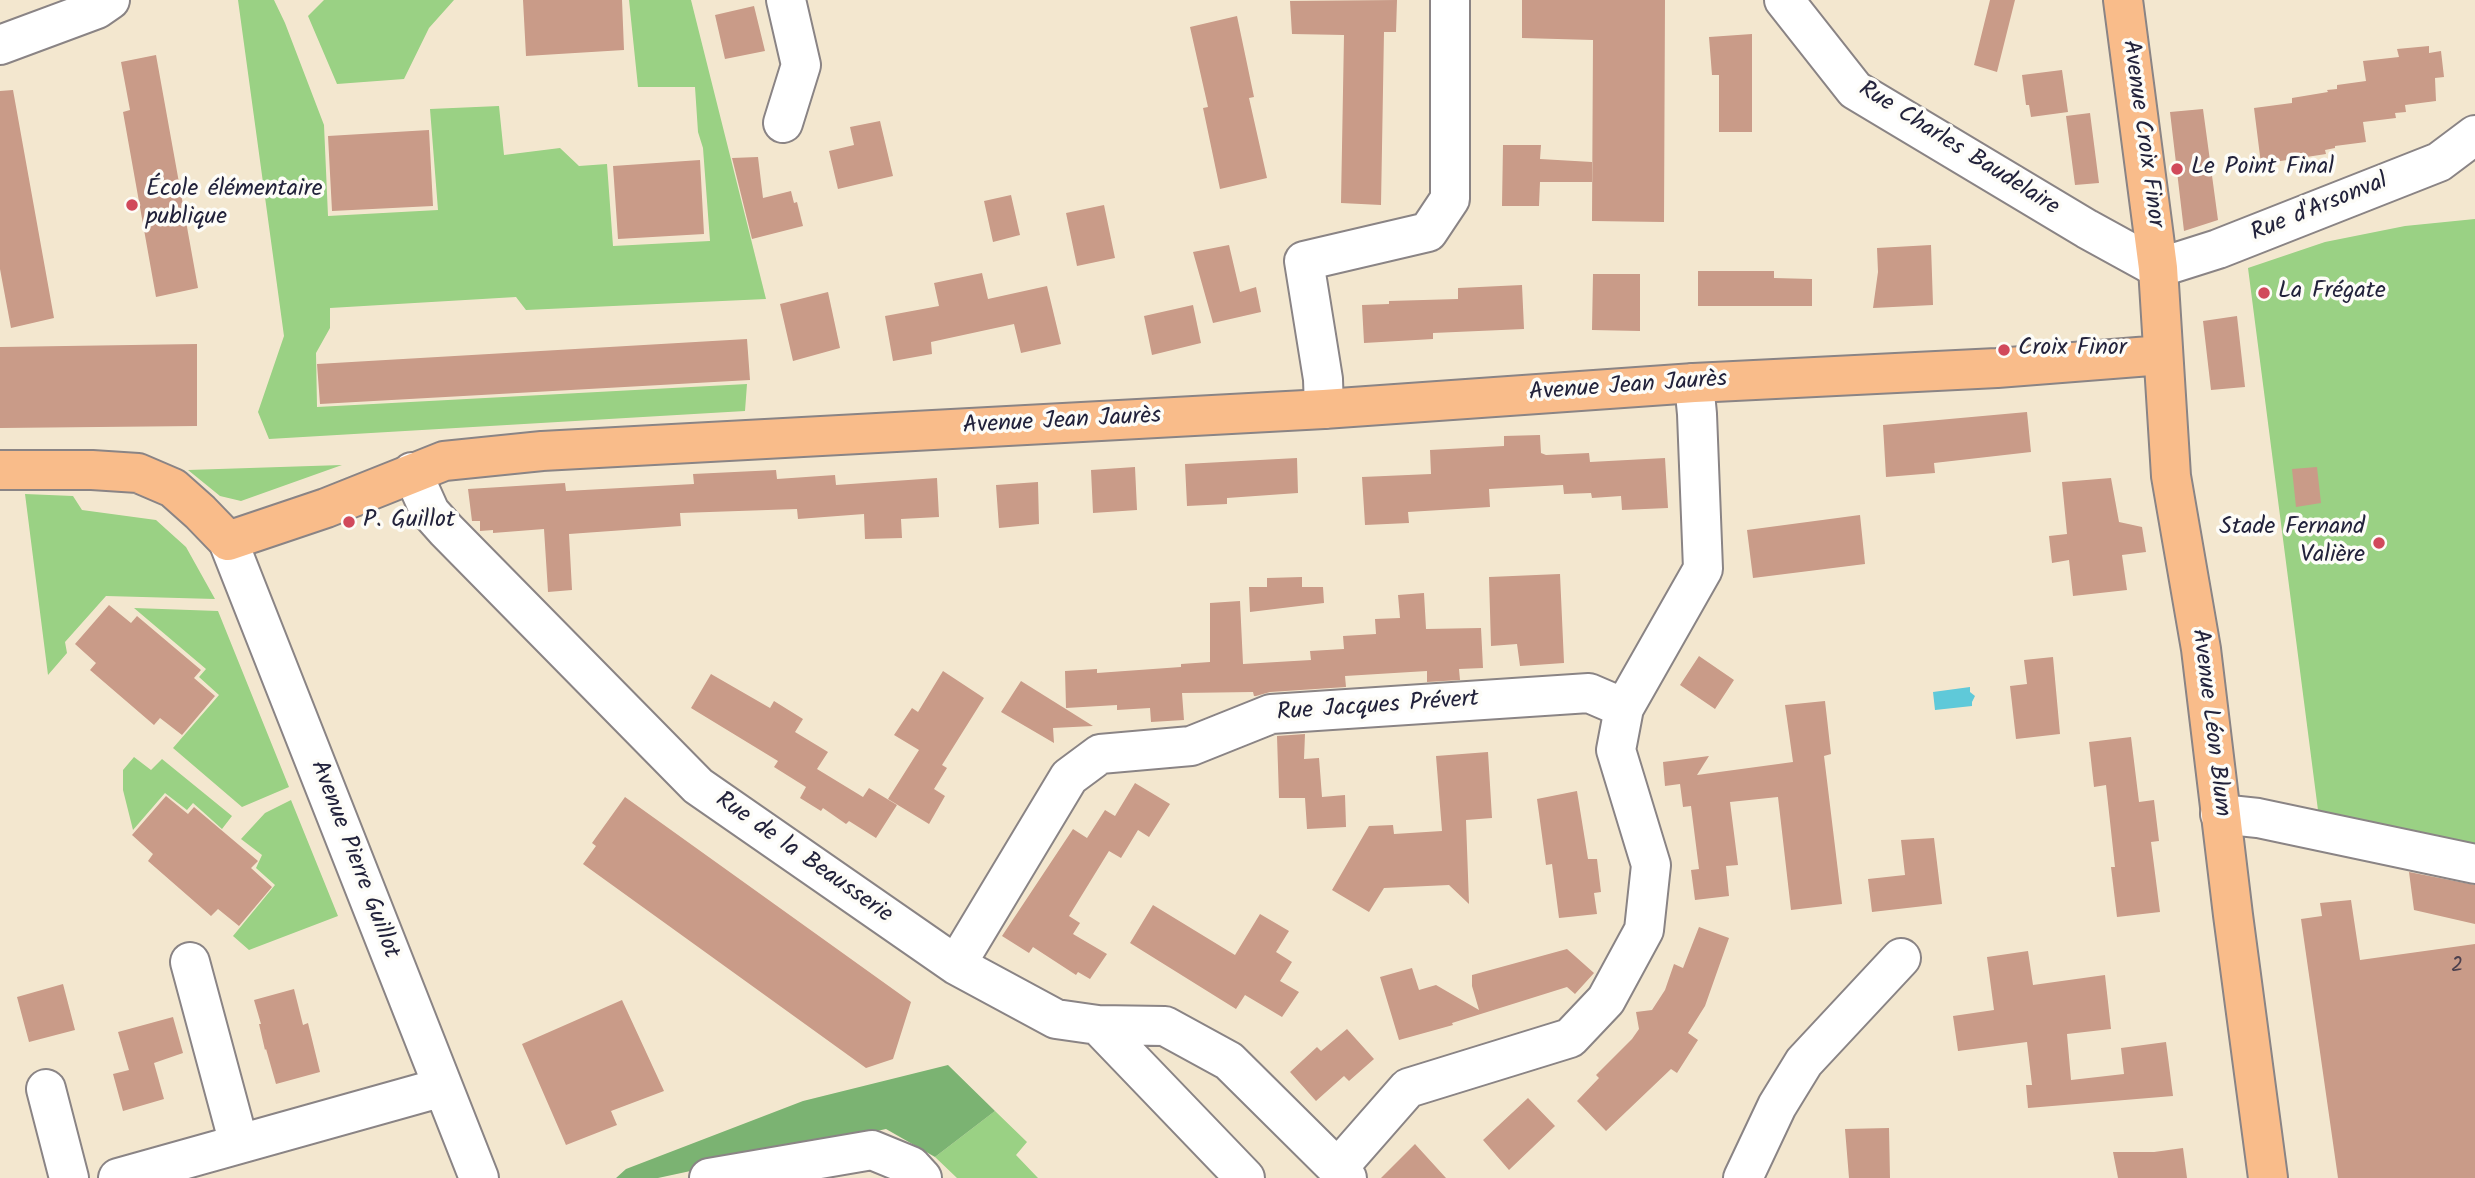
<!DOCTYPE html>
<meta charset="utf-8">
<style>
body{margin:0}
canvas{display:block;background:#f3e7cf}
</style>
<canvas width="2475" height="1178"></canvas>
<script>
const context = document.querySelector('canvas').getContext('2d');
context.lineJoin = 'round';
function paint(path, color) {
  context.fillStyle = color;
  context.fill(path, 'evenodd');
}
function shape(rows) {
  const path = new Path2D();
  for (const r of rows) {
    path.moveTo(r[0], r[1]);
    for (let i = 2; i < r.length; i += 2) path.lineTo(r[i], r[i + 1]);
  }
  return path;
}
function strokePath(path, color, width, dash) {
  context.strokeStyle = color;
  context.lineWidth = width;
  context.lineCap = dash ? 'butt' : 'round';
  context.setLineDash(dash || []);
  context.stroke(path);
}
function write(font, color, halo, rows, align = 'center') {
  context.font = font + ' Kalam,sans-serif';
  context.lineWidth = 7;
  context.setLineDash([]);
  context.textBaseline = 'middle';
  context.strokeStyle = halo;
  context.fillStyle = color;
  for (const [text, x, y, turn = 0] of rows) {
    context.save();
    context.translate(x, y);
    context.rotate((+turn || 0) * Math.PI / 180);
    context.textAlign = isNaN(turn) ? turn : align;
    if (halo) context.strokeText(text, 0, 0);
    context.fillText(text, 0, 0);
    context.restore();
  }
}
const green = shape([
 [238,0,274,0,285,23,324,125,328,216,438,210,430,109,499,106,504,155,560,148,579,166,607,164,613,246,710,241,703,148,698,132,695,87,638,87,629,0,691,0,766,299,526,310,516,297,330,308,330,328,316,353,317,407,747,384,745,411,269,439,258,412,284,336],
 [324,0,454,0,429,28,404,79,337,84,308,16],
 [2475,219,2475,849,2319,818,2248,268,2325,242,2405,226],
 [342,465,241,501,220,496,188,470],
 [25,494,73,496,82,510,156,520,186,547,215,599,106,596,65,642,67,653,48,675],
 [134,608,218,611,289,787,242,807,173,748,219,695,199,677,206,669],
 [134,757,151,770,162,759,232,816,222,829,193,803,187,810,165,793,133,830,123,790,123,770],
 [291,800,338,916,249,950,233,936,275,885,256,868,262,855,241,839,265,813],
 [995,1111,1027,1142,1016,1155,1038,1178,957,1178,935,1157]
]);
const forest = shape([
 [948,1065,995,1111,935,1157,886,1129,658,1178,616,1178,626,1169,803,1101]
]);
const water = shape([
 [1970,687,1970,692,1975,696,1972,702,1972,706,1935,710,1933,692]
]);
const building = shape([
 [523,0,622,0,624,50,526,56],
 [1397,0,1396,32,1384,32,1381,205,1341,203,1344,35,1292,34,1290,1],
 [1522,0,1665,0,1664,222,1592,221,1593,40,1522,38],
 [1990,0,2015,0,1997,72,1974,65],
 [754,6,765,51,725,59,715,15],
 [1237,16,1254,97,1249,98,1267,178,1220,189,1203,108,1208,107,1190,27],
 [1752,34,1752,132,1719,132,1719,75,1712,75,1709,37],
 [2429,46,2429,53,2441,51,2444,77,2435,78,2436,101,2405,105,2406,112,2395,113,2396,118,2363,122,2366,142,2335,146,2335,148,2325,150,2326,154,2261,164,2254,108,2292,103,2292,98,2328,92,2327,90,2337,89,2337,85,2366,81,2363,61,2399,57,2397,49],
 [156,55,198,288,156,297,123,112,130,110,121,62],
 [2062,70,2068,112,2031,117,2029,105,2026,105,2022,75],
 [13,90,54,318,11,328,0,269,0,91],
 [2203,109,2218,220,2184,231,2170,112],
 [2090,113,2099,183,2075,185,2066,116],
 [880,121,893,176,838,189,829,151,854,145,850,127],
 [429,130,433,206,332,211,328,136],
 [1503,145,1541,145,1540,159,1592,162,1592,182,1540,182,1539,206,1502,206],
 [758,157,763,198,791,191,794,203,797,202,803,226,752,239,732,158],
 [700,160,704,234,618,239,613,166],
 [1011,195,1020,235,993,242,984,201],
 [1104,205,1115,258,1077,266,1066,213],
 [1229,245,1240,292,1256,287,1261,312,1213,323,1193,252],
 [1931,245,1933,305,1873,308,1878,272,1877,248],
 [1698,271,1774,271,1774,278,1812,279,1812,306,1698,306],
 [982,273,988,299,1047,286,1061,344,1021,353,1014,324,931,342,932,354,893,361,885,316,939,306,934,283],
 [1593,274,1640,274,1640,331,1592,330],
 [1522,285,1524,329,1433,333,1433,339,1364,343,1362,305,1389,304,1389,301,1458,299,1458,288],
 [828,292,840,348,793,361,780,304],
 [1193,305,1201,343,1152,355,1144,316],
 [2237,316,2245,387,2211,390,2203,321],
 [747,339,750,380,320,404,317,364],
 [197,344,197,426,0,428,0,347],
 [2027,412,2031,452,1934,463,1935,473,1886,477,1883,425],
 [1540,435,1541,453,1546,455,1589,453,1590,462,1665,458,1668,508,1622,510,1621,496,1592,498,1591,493,1564,494,1563,485,1489,489,1490,507,1408,512,1409,523,1365,525,1362,477,1431,474,1430,450,1504,446,1504,436],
 [1297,458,1298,493,1227,498,1227,504,1187,506,1185,464],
 [1135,467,1137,510,1093,513,1091,470],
 [2317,467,2321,503,2296,507,2292,469],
 [776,470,777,479,835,475,836,485,937,478,939,517,901,519,902,538,865,539,864,514,798,519,797,509,680,513,681,526,569,534,572,590,548,592,544,529,493,533,493,530,480,531,480,521,472,521,468,489,565,483,566,491,694,484,693,474],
 [2111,478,2119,522,2142,527,2146,552,2122,555,2127,590,2073,596,2069,560,2052,563,2049,536,2067,534,2062,482],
 [1038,482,1039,524,999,528,996,485],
 [1860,515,1865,564,1753,578,1747,530],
 [1560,574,1564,663,1520,666,1517,644,1491,646,1489,577],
 [1302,577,1302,587,1323,587,1324,603,1250,612,1249,587,1267,587,1267,578],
 [1424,593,1426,629,1481,628,1483,668,1459,669,1460,680,1427,682,1427,671,1345,676,1346,687,1270,692,1256,696,1254,696,1253,692,1182,693,1184,720,1151,722,1150,708,1117,710,1117,705,1066,708,1065,671,1097,669,1097,673,1181,667,1181,664,1210,662,1210,603,1240,601,1243,664,1311,660,1310,651,1344,649,1343,636,1376,634,1375,619,1400,618,1398,595],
 [109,605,131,623,137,616,201,670,194,678,215,696,182,735,160,718,154,725,90,670,96,663,75,644],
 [1699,656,1734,680,1715,709,1680,685],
 [2053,657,2060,734,2016,739,2010,686,2027,684,2024,660],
 [943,671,984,698,942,765,947,768,934,789,945,796,929,824,888,799,919,750,894,735,912,708,918,712],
 [711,674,770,708,774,701,803,719,795,732,828,752,817,769,863,797,869,788,897,805,876,838,849,821,846,824,823,808,821,811,800,798,806,787,774,767,778,761,691,708],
 [1021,681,1093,726,1053,728,1054,743,1001,712],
 [1825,701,1831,754,1824,756,1842,904,1791,910,1778,797,1730,802,1738,865,1726,866,1729,896,1695,900,1691,870,1699,869,1691,806,1683,807,1680,784,1665,786,1663,762,1709,756,1697,775,1793,762,1785,705],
 [1305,734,1304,759,1319,758,1322,797,1345,795,1346,827,1307,829,1305,798,1310,798,1279,798,1277,736],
 [2131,737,2139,802,2154,800,2159,841,2151,842,2160,912,2117,917,2111,867,2115,867,2106,785,2094,787,2089,742],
 [1488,752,1492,818,1466,820,1469,904,1449,885,1384,888,1369,912,1332,890,1369,826,1393,825,1394,834,1442,831,1436,756],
 [1135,783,1170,804,1149,837,1138,830,1121,858,1109,851,1069,916,1080,923,1073,934,1107,954,1090,979,1078,972,1076,975,1033,947,1029,953,1002,936,1073,829,1087,838,1105,810,1115,816],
 [1577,791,1588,859,1597,859,1601,892,1594,893,1597,914,1559,918,1552,864,1546,865,1537,799],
 [166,796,188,814,194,807,258,861,251,868,272,887,239,926,218,909,211,916,148,861,153,854,132,835],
 [625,797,911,1002,893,1059,866,1068,583,864,596,846,592,843],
 [1934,838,1942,904,1872,912,1868,879,1905,875,1901,840],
 [2409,872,2475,885,2475,924,2414,910],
 [2351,900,2360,960,2475,944,2475,1178,2338,1178,2301,919,2322,916,2320,903],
 [1153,905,1235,955,1260,914,1289,931,1276,952,1292,962,1280,981,1299,992,1282,1017,1245,995,1236,1009,1130,943],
 [1699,927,1729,938,1705,1006,1688,1033,1698,1040,1677,1073,1671,1069,1606,1131,1577,1101,1599,1078,1596,1075,1632,1039,1639,1029,1636,1012,1652,1010,1665,990,1674,964,1683,968],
 [1567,949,1594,973,1575,994,1567,987,1452,1023,1453,1025,1399,1040,1380,977,1412,968,1419,990,1436,985,1479,1010,1472,986,1472,975],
 [2028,951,2033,985,2105,975,2111,1029,2067,1034,2071,1080,2124,1074,2121,1048,2166,1042,2173,1096,2028,1108,2026,1085,2032,1085,2027,1042,1958,1051,1953,1016,1994,1010,1987,957],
 [63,984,75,1030,29,1042,17,997],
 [294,989,303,1025,308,1023,320,1072,276,1084,266,1049,265,1050,259,1024,261,1024,254,1000],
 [622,1000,664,1091,611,1111,617,1125,566,1145,522,1044],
 [173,1017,183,1053,154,1063,164,1099,123,1111,113,1074,129,1070,118,1032],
 [1347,1029,1374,1059,1349,1081,1344,1076,1316,1101,1290,1072,1317,1047,1321,1051],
 [1528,1098,1555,1126,1509,1170,1483,1140],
 [1889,1128,1890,1178,1849,1178,1845,1129],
 [1415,1144,1446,1178,1381,1178],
 [2183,1148,2187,1178,2118,1178,2113,1152,2154,1152]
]);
const minor = shape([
 [1784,0,1855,90,2087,229,2158,268,2218,249,2439,162,2475,135],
 [0,45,97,9,110,0],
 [783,123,801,65,786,0],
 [1324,409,1323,379,1304,261,1428,232,1450,199,1450,0],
 [412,472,430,512,446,530,698,786,956,965,1056,1019,1098,1025,1165,1026,1229,1061,1347,1178],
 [228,541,479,1178],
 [2220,814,2258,818,2475,864],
 [190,962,239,1144],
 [956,965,1069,777,1100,754,1191,746,1271,714,1589,693,1624,708],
 [1098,1025,1245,1178],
 [46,1089,69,1178],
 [1337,1169,1408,1088,1570,1038,1606,1000,1644,930,1651,865,1616,750,1624,708,1703,569,1697,414,1694,383],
 [118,1178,443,1087],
 [709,1178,872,1150,911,1166,922,1178],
 [1743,1178,1777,1106,1804,1062,1901,958]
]);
const major = shape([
 [2123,0,2158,268,2171,476,2201,649,2233,915,2268,1178],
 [0,470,92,470,138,473,173,488,200,512,228,541,326,508,444,461,542,451,1324,409,1694,383,1997,368,2163,355]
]);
const markers = [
 [2177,169,7,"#d1495b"],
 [132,205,7,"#d1495b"],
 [2264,293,7,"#d1495b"],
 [2004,350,7,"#d1495b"],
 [349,522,7,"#d1495b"],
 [2379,543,7,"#d1495b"]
];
const numberNames = [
 ["2",2457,967]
];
const streetNames = [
 ["Avenue Croix Finor",2141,134,82],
 ["Rue Charles Baudelaire",1958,150,32],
 ["Rue d'Arsonval",2320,209,-22],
 ["Avenue Jean Jaurès",1628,388,-4],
 ["Avenue Jean Jaurès",1062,423,-3],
 ["Rue Jacques Prévert",1378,708,-4],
 ["Avenue Léon Blum",2209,723,83],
 ["Rue de la Beausserie",803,859,35],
 ["Avenue Pierre Guillot",353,860,69]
];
const poiNames = [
 ["Le Point Final",2191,169],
 ["École élémentaire",146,191],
 ["publique",146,219],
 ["La Frégate",2278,293],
 ["Croix Finor",2018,350],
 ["P. Guillot",363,522],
 ["Stade Fernand",2365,529,"right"],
 ["Valière",2365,557,"right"]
];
paint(green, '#9ad184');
paint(forest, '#7bb372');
paint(water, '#5fc9d9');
paint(building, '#c99b88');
strokePath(minor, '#8a8485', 42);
strokePath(major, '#8a8485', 42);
strokePath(minor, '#fff', 38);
strokePath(major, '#f9bc8a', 38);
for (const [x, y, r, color] of markers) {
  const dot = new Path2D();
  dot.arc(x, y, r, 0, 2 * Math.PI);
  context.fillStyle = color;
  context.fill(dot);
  strokePath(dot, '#fdfcf7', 2.5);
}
write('21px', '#4c404e', null, numberNames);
write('24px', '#22223b', '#fdfcf7', streetNames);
write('24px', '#22223b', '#fdfcf7', poiNames, 'left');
</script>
